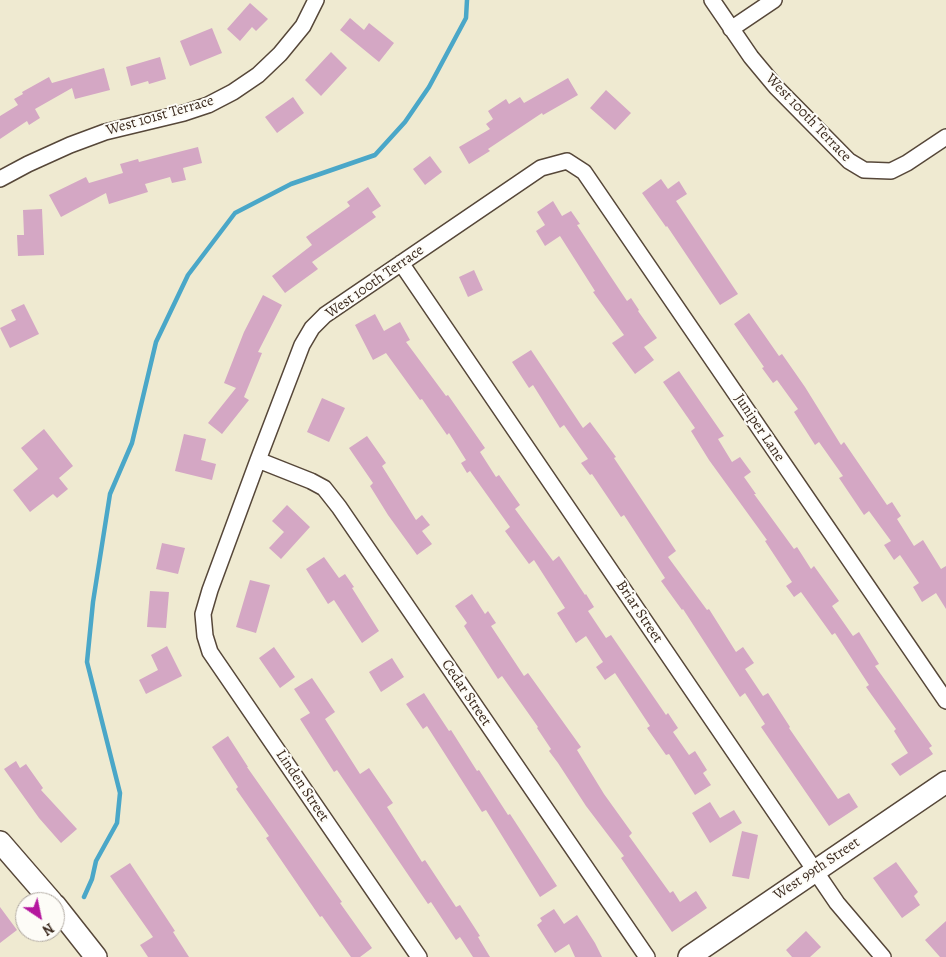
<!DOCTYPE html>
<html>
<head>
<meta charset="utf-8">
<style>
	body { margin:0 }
	#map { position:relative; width:946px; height:957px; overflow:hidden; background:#efead1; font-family:Alegreya,serif }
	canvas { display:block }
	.north { position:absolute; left:15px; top:892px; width:50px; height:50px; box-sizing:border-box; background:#fdfcf7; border:1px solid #afa8a0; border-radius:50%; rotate:146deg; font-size:14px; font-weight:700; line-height:20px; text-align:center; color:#3b2a1e }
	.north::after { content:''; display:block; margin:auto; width:18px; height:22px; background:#b5179e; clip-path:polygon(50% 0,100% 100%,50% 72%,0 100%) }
</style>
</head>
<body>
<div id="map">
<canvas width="946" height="957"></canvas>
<div class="north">N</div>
</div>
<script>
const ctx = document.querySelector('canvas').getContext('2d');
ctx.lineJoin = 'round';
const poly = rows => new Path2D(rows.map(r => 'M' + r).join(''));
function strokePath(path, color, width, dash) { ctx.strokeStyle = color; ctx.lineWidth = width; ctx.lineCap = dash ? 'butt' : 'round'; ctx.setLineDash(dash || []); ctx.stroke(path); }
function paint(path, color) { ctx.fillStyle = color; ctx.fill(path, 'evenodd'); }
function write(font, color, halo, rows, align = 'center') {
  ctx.font = font + ' Alegreya,serif'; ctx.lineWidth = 4; ctx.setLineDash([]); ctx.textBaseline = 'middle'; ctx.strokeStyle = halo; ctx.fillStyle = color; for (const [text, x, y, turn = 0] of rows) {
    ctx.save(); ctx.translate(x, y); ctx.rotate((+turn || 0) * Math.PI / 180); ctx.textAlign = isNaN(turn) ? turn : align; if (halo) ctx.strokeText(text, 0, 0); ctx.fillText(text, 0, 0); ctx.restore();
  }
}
const stream = poly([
	[84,897,92,879,96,861,117,823,120,793,87,662,93,602,110,494,132,443,156,342,188,275,235,213,291,184,375,155,405,122,429,87,466,18,467,0]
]);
const building = poly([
	[250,3,268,19,256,31,252,27,240,41,227,29],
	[350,18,364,30,369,23,394,43,379,62,340,30],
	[212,28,222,53,190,66,180,41],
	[331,52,347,68,321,96,305,80],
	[160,57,166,79,149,84,148,81,131,86,126,67],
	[104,68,110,90,75,99,72,88,35,109,40,118,29,125,27,121,0,139,0,116,18,105,14,99,23,94,22,92,49,77,52,83],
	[568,78,578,95,543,115,542,113,488,149,490,151,469,164,459,147,490,129,486,124,493,119,488,111,506,99,509,104,520,97,524,103],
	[606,90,631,113,615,130,590,108],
	[293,97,304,113,277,133,265,117],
	[198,147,202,163,183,168,186,180,172,183,170,177,145,184,148,192,109,204,106,193,61,217,49,195,86,177,89,183,123,173,120,164,138,159,139,162],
	[430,156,442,172,425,185,413,169],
	[661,179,668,189,679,181,687,194,676,201,738,294,720,305,667,226,666,227,642,193],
	[368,187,381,206,372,212,376,217,312,262,318,269,285,293,272,276,312,245,306,237,350,206,347,202],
	[553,201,562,216,571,211,580,224,577,225,609,274,627,301,631,298,639,310,638,311,657,338,644,347,654,360,635,374,612,343,624,335,593,292,595,291,560,236,545,246,536,231,545,225,537,212],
	[42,209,44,255,18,256,17,235,24,235,23,210],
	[474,270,483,290,468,297,459,277],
	[263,295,282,305,258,352,262,353,244,397,249,400,222,434,208,423,236,388,224,383,244,332],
	[24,304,39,334,10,348,0,328,16,320,11,310],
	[749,313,779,356,782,354,805,387,841,445,844,442,887,505,892,502,901,516,897,519,914,546,923,540,941,569,946,566,946,609,936,593,922,602,913,587,919,583,900,555,894,560,884,545,891,541,869,511,864,515,839,478,843,476,819,442,815,445,794,412,798,409,777,380,773,383,762,368,764,367,734,324],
	[375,314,384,331,400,322,410,340,406,342,446,396,448,395,485,448,480,452,496,477,499,475,520,505,515,509,553,561,559,556,585,595,586,594,594,607,588,611,606,638,611,635,666,715,668,713,678,728,673,732,689,755,695,751,707,770,703,773,711,785,695,795,669,754,666,755,647,728,650,726,615,673,605,680,596,667,603,662,586,636,576,643,557,613,565,608,534,560,529,564,505,531,510,527,470,471,467,473,461,463,466,460,449,433,447,435,422,399,420,400,386,353,373,360,355,325],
	[531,350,583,428,590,422,616,457,614,458,676,551,668,557,707,610,709,609,736,652,743,647,754,663,745,669,763,696,768,693,790,727,789,728,838,799,849,793,858,807,829,826,761,727,765,724,745,693,740,697,683,609,682,610,661,581,665,578,624,515,621,517,592,474,590,475,581,463,588,459,564,425,560,428,533,385,529,388,512,362],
	[679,371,724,436,718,439,732,462,740,457,751,472,744,477,756,494,754,494,794,549,797,547,811,569,814,566,839,601,832,606,853,636,859,632,879,664,875,666,932,746,929,748,933,754,900,776,891,764,908,753,894,731,896,729,866,687,869,685,835,633,832,635,801,592,794,597,786,586,792,582,765,541,767,540,709,460,691,431,695,428,663,382],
	[322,398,345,408,329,442,307,432],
	[44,429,73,466,59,478,68,489,57,498,53,494,30,512,13,490,38,469,21,448],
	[184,434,206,439,201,460,216,464,212,480,175,471],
	[367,436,386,463,382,466,416,520,422,515,430,525,422,531,432,544,417,555,388,515,370,486,373,483,349,448],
	[287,505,310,527,281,559,269,548,284,532,272,521],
	[162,543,185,548,178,574,156,569],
	[324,557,339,578,345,574,354,587,352,588,379,631,362,643,334,600,328,604,306,569],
	[250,580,270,585,256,633,236,627],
	[150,591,169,592,166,628,147,627],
	[472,594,485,614,488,611,496,623,491,626,524,676,528,673,581,747,577,750,604,794,632,833,629,836,670,893,673,891,680,902,696,891,707,908,672,932,621,858,624,856,586,806,558,763,549,751,551,749,537,728,538,727,502,676,498,679,464,626,467,623,455,606],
	[167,646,182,676,146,694,139,680,158,670,151,655],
	[274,647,295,677,280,688,259,658],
	[392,658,404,677,381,692,369,672],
	[312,678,335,712,325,719,360,774,369,768,393,803,387,807,422,862,425,860,456,907,460,905,480,936,478,937,490,957,473,957,460,937,456,940,431,902,428,904,337,770,334,772,300,719,310,713,294,689],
	[424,693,449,731,451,730,477,771,479,770,508,815,510,814,557,886,540,897,486,810,482,812,427,726,423,729,406,704],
	[228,736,248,767,247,767,342,902,340,903,372,948,360,957,351,957,322,916,320,917,266,838,269,836,236,789,238,787,212,747],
	[16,761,20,768,26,764,43,788,41,790,77,829,61,843,39,818,4,769],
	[710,802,720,818,734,810,742,823,710,843,692,813],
	[742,831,758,835,749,879,732,876],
	[896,862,918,892,914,896,920,905,902,918,873,878],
	[130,863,175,931,173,932,189,957,148,957,140,945,153,937,110,876],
	[0,907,17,930,0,943],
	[554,909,564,924,577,915,595,943,602,957,575,957,569,944,555,953,537,925,542,921,540,918],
	[946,921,946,957,940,957,925,940],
	[806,931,821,947,810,957,792,957,786,950]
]);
const street = poly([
	[712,0,751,57,776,87,849,161,864,170,891,171,907,163,946,137],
	[731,29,774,0],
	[0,179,28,164,70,145,105,132,184,113,208,105,233,92,258,75,280,54,303,26,316,0],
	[401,263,837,903,883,957],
	[258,460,311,481,324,488,339,507,647,957],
	[419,957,210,652,205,636,203,614,210,590,258,460,302,345,312,328,325,315,541,168,567,161,584,172,946,701]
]);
const secondary = poly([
	[0,842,52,902],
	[55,905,96,957],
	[689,957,946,782]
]);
const streetNames = [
	["West 101st Terrace",160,116,-16],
	["West 100th Terrace",808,118,46],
	["West 100th Terrace",375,282,-35],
	["Juniper Lane",759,428,56],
	["Briar Street",639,612,56],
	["Cedar Street",466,693,56],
	["Linden Street",302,786,56],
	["West 99th Street",817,869,-34]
];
strokePath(stream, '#4aa7c8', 4.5);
paint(building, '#d4a7c4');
strokePath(street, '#564739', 18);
strokePath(secondary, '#564739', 24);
strokePath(street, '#fff', 15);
strokePath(secondary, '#fff', 21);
write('15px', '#3b2a1e', '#fdfcf7', streetNames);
</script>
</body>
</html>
